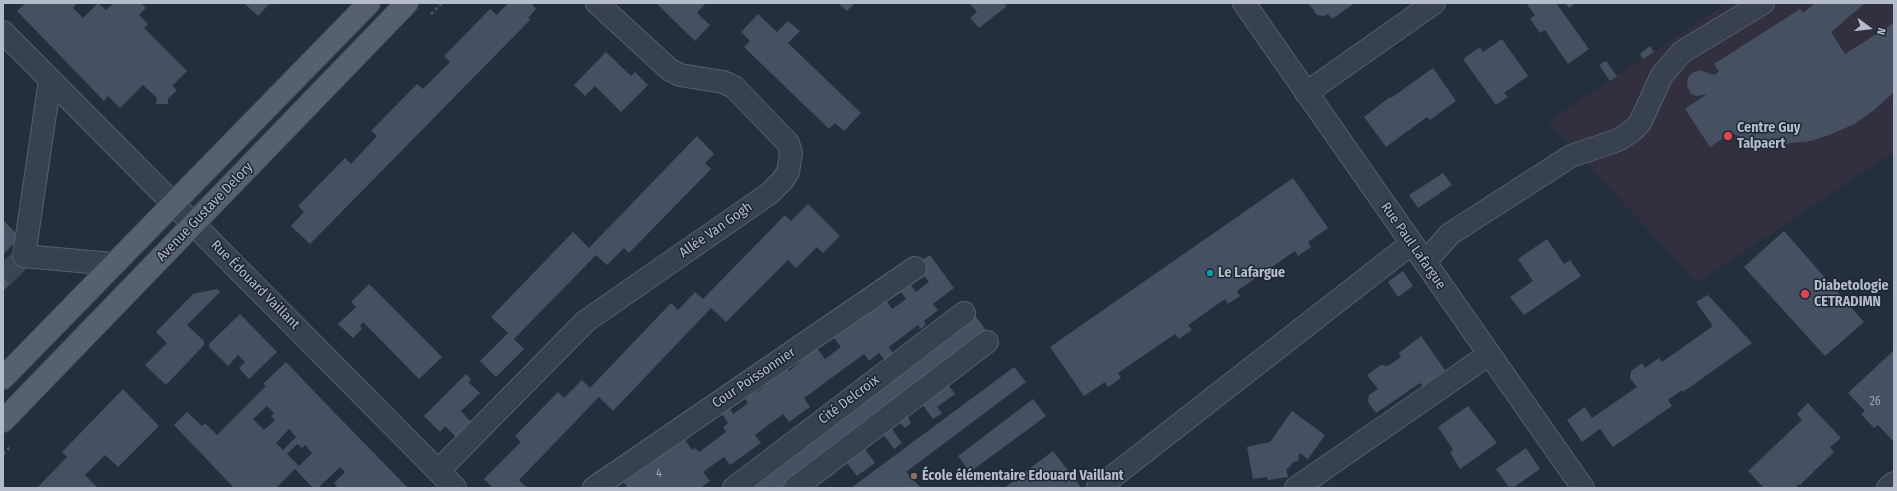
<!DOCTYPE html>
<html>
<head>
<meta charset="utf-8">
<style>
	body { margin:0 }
	#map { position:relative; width:1897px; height:491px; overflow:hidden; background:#242f3e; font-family:"Fira Sans Condensed",sans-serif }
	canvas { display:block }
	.frame { position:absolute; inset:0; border:4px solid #b4bcc9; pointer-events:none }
	.north { position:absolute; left:1849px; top:8px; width:40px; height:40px; -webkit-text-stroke:3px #1d2633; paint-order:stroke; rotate:105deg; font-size:11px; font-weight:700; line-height:16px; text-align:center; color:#b4bcc9 }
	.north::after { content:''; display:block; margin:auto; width:14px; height:18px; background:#b4bcc9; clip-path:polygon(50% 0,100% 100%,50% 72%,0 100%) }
</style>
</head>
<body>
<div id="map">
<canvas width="1897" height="491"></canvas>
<div class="frame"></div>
<div class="north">N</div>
</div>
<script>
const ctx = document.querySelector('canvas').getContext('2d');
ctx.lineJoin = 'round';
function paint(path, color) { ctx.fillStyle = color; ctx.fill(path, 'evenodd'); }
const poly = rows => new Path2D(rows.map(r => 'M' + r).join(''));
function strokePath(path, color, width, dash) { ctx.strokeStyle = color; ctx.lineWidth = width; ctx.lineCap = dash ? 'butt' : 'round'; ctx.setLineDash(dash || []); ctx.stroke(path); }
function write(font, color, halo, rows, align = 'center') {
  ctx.font = font + ' "Fira Sans Condensed",sans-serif'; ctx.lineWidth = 3; ctx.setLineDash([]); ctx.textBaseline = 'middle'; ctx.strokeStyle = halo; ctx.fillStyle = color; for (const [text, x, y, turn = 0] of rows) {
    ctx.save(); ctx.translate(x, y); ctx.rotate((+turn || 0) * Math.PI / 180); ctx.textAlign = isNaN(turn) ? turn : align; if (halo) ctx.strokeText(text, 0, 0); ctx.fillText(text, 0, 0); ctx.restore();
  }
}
const medical = poly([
	[1727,3,1894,3,1894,152,1697,283,1548,121]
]);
const building = poly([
	[26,3,77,3,73,8,83,18,98,3,106,10,114,3,141,3,146,8,139,15,148,24,144,28,187,71,172,86,177,90,168,99,168,104,156,104,157,98,143,85,120,108,108,96,104,101,17,11],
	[244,3,274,3,272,5,270,3,258,16],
	[508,3,531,3,536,9,528,18,530,20,310,244,291,226,304,212,298,206,345,158,351,164,377,136,371,131,417,84,423,89,450,62,444,56,490,9,497,15],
	[656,3,706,3,697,13,710,25,695,41],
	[838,3,855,3,847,11],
	[969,3,1004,3,1007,6,979,28,970,18,977,12],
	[1305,3,1355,3,1332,19,1328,14,1324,16,1317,15,1310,5],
	[1526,3,1556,3,1589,49,1568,64,1545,30,1540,33,1530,19,1535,15],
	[1565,3,1576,3,1569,8],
	[1815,3,1865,3,1831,32,1845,54,1894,23,1894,92,1873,111,1854,124,1832,134,1811,141,1772,145,1756,143,1731,133,1710,147,1685,109,1707,94,1697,96,1691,94,1687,86,1688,78,1691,74,1699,70,1714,75,1719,72,1714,64,1800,9,1803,13],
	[758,14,777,32,788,21,800,31,788,43,861,113,844,131,835,123,829,129,744,47,750,41,741,32],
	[1502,39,1528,76,1504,93,1508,97,1496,105,1463,59,1480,47,1483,52],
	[1650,46,1654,52,1643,59,1640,54],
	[606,52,631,76,635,72,648,85,621,112,595,86,585,96,574,85],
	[1606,61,1617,76,1610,81,1599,65],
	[1433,68,1456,101,1430,120,1427,117,1386,147,1364,117,1390,97,1391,98],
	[697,136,714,154,705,163,711,169,629,253,624,248,607,265,596,255,514,339,524,349,496,377,480,361,508,333,491,317,573,232,589,248],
	[1443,173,1452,185,1418,208,1409,195],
	[1293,178,1328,228,1308,242,1311,247,1298,256,1295,251,1237,291,1240,296,1228,304,1225,299,1188,325,1192,330,1179,339,1175,334,1118,373,1121,378,1108,387,1105,382,1084,396,1050,347],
	[808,204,840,236,823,253,817,247,796,268,788,260,726,322,711,308,613,411,599,397,519,480,527,488,493,488,484,479,521,442,515,436,558,392,564,398,582,380,590,388,671,303,678,310,695,292,703,299,785,215,791,221],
	[3,220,20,237,3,255],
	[1784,231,1864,322,1825,356,1744,267],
	[1547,239,1564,264,1570,260,1581,276,1524,315,1510,297,1533,281,1518,259],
	[930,255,954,288,933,304,938,310,924,321,926,324,921,329,918,325,889,347,893,353,895,351,901,358,896,361,891,355,884,359,879,353,869,361,864,354,804,398,810,407,789,422,783,414,755,435,761,443,740,458,730,465,724,457,707,469,703,472,710,481,700,488,628,488,620,478,683,437,692,450,695,448,699,452,726,432,723,427,728,423,720,411,728,405,733,414,748,403,743,395,754,388,757,392,765,386,761,380,785,366,789,371,800,362,796,357,814,344,825,359,841,347,830,333,882,295,892,309,906,299,896,285,905,278,916,292,929,282,916,264],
	[3,262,18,276,3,291],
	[1403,271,1413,286,1398,297,1388,282],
	[369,284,442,357,419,379,363,322,360,326,362,329,353,338,338,324,356,307,351,302],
	[217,289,220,292,187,325,204,341,204,345,166,385,145,365,167,343,156,332,193,294],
	[1708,295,1752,343,1683,392,1682,390,1668,400,1672,406,1613,447,1600,429,1582,442,1567,420,1585,407,1592,418,1637,387,1630,378,1631,371,1642,363,1645,368,1659,358,1662,362,1713,326,1696,302],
	[240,314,277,352,249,379,239,368,245,362,238,355,228,366,209,347,209,344],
	[974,314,990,336,787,488,741,488],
	[1421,336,1445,370,1423,386,1420,383,1376,413,1368,402,1369,395,1378,389,1367,375,1381,365,1388,366,1401,357,1399,353],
	[1894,350,1894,438,1892,440,1878,425,1874,428,1861,414,1865,411,1848,393],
	[286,362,332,410,408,488,338,488,334,483,345,472,340,467,318,488,313,488,295,469,276,488,234,488,174,425,187,412,202,426,205,423,217,435,266,386,263,384],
	[267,406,274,413,271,416,275,420,264,430,253,419],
	[289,429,296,437,283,450,276,443],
	[297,444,302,448,305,445,312,453,299,466,287,454],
	[1014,367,1026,382,906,472,921,488,851,488],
	[466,374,471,380,468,382,480,393,461,411,471,422,456,437,445,426,440,432,424,416],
	[946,382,955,394,937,407,942,413,933,419,920,401],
	[123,389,159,426,118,467,105,455,85,475,98,488,37,488,67,457,62,452],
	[1033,399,1046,416,970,472,958,456],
	[1808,403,1841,438,1830,447,1834,452,1800,485,1799,484,1795,488,1764,488,1748,471,1802,420,1797,414],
	[1468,406,1497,443,1460,469,1450,452,1453,450,1438,427],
	[905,411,911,423,905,428,895,419],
	[1292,411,1325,435,1308,459,1300,453,1299,454,1298,461,1293,462,1289,468,1286,469,1288,477,1268,480,1267,477,1253,479,1247,447,1270,442],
	[889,425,902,443,894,449,881,431],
	[859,441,875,463,857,476,847,463,856,456,849,448],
	[1526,448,1540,469,1514,487,1508,486,1496,469],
	[1053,451,1080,486,1077,488,1004,488]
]);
const minorTunnel = poly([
	[3,277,24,256]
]);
const path = poly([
	[431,14,442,3],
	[3,454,11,446]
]);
const minor = poly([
	[1244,3,1583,488],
	[3,32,455,488],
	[50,80,24,256,112,264],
	[1306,93,1434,3],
	[1425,262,1450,234,1571,156,1618,140,1632,131,1640,123,1662,75,1682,52,1763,3],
	[439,470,586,321,770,193,782,181,788,172,791,153,788,143,734,87,723,82,680,75,670,70,597,3],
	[594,488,915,268],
	[734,488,964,313],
	[795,488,987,342],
	[1098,488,1412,243],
	[1296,488,1488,355],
	[1888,488,1894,483]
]);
const major = poly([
	[3,378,369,3],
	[3,421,407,3]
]);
const markers = [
	[1728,136,5,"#e0444e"],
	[1210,273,4,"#0f9aa8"],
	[1805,294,5,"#e0444e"],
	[914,476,4,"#8d6e63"]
];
const numberNames = [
	["26",1875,402],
	["4",659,474]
];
const poiNames = [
	["Centre Guy",1737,128],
	["Talpaert",1737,144],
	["Le Lafargue",1218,273],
	["Diabetologie",1814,286],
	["CETRADIMN",1814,302],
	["École élémentaire Edouard Vaillant",922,476]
];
const streetNames = [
	["Avenue Gustave Delory",205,212,-46],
	["Allée Van Gogh",716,230,-35],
	["Rue Paul Lafargue",1413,246,55],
	["Rue Édouard Vaillant",255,285,45],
	["Cour Poissonnier",754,378,-34],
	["Cité Delcroix",849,400,-37]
];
paint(medical, '#32303f');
paint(building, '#455162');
strokePath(minorTunnel, '#3a4453', 22, [22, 11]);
strokePath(minor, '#565f6c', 24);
strokePath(major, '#414a57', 24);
strokePath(path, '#44595c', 2.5, [3, 3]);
strokePath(minor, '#38414e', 22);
strokePath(major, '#56606e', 22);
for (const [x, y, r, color] of markers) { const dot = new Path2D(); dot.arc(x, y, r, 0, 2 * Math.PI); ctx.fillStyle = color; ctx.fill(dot); strokePath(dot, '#1d2633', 1.5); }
write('12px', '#98a1af', null, numberNames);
write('bold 14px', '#b4bcc9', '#1d2633', poiNames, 'left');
write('14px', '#b4bcc9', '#1d2633', streetNames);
</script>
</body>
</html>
